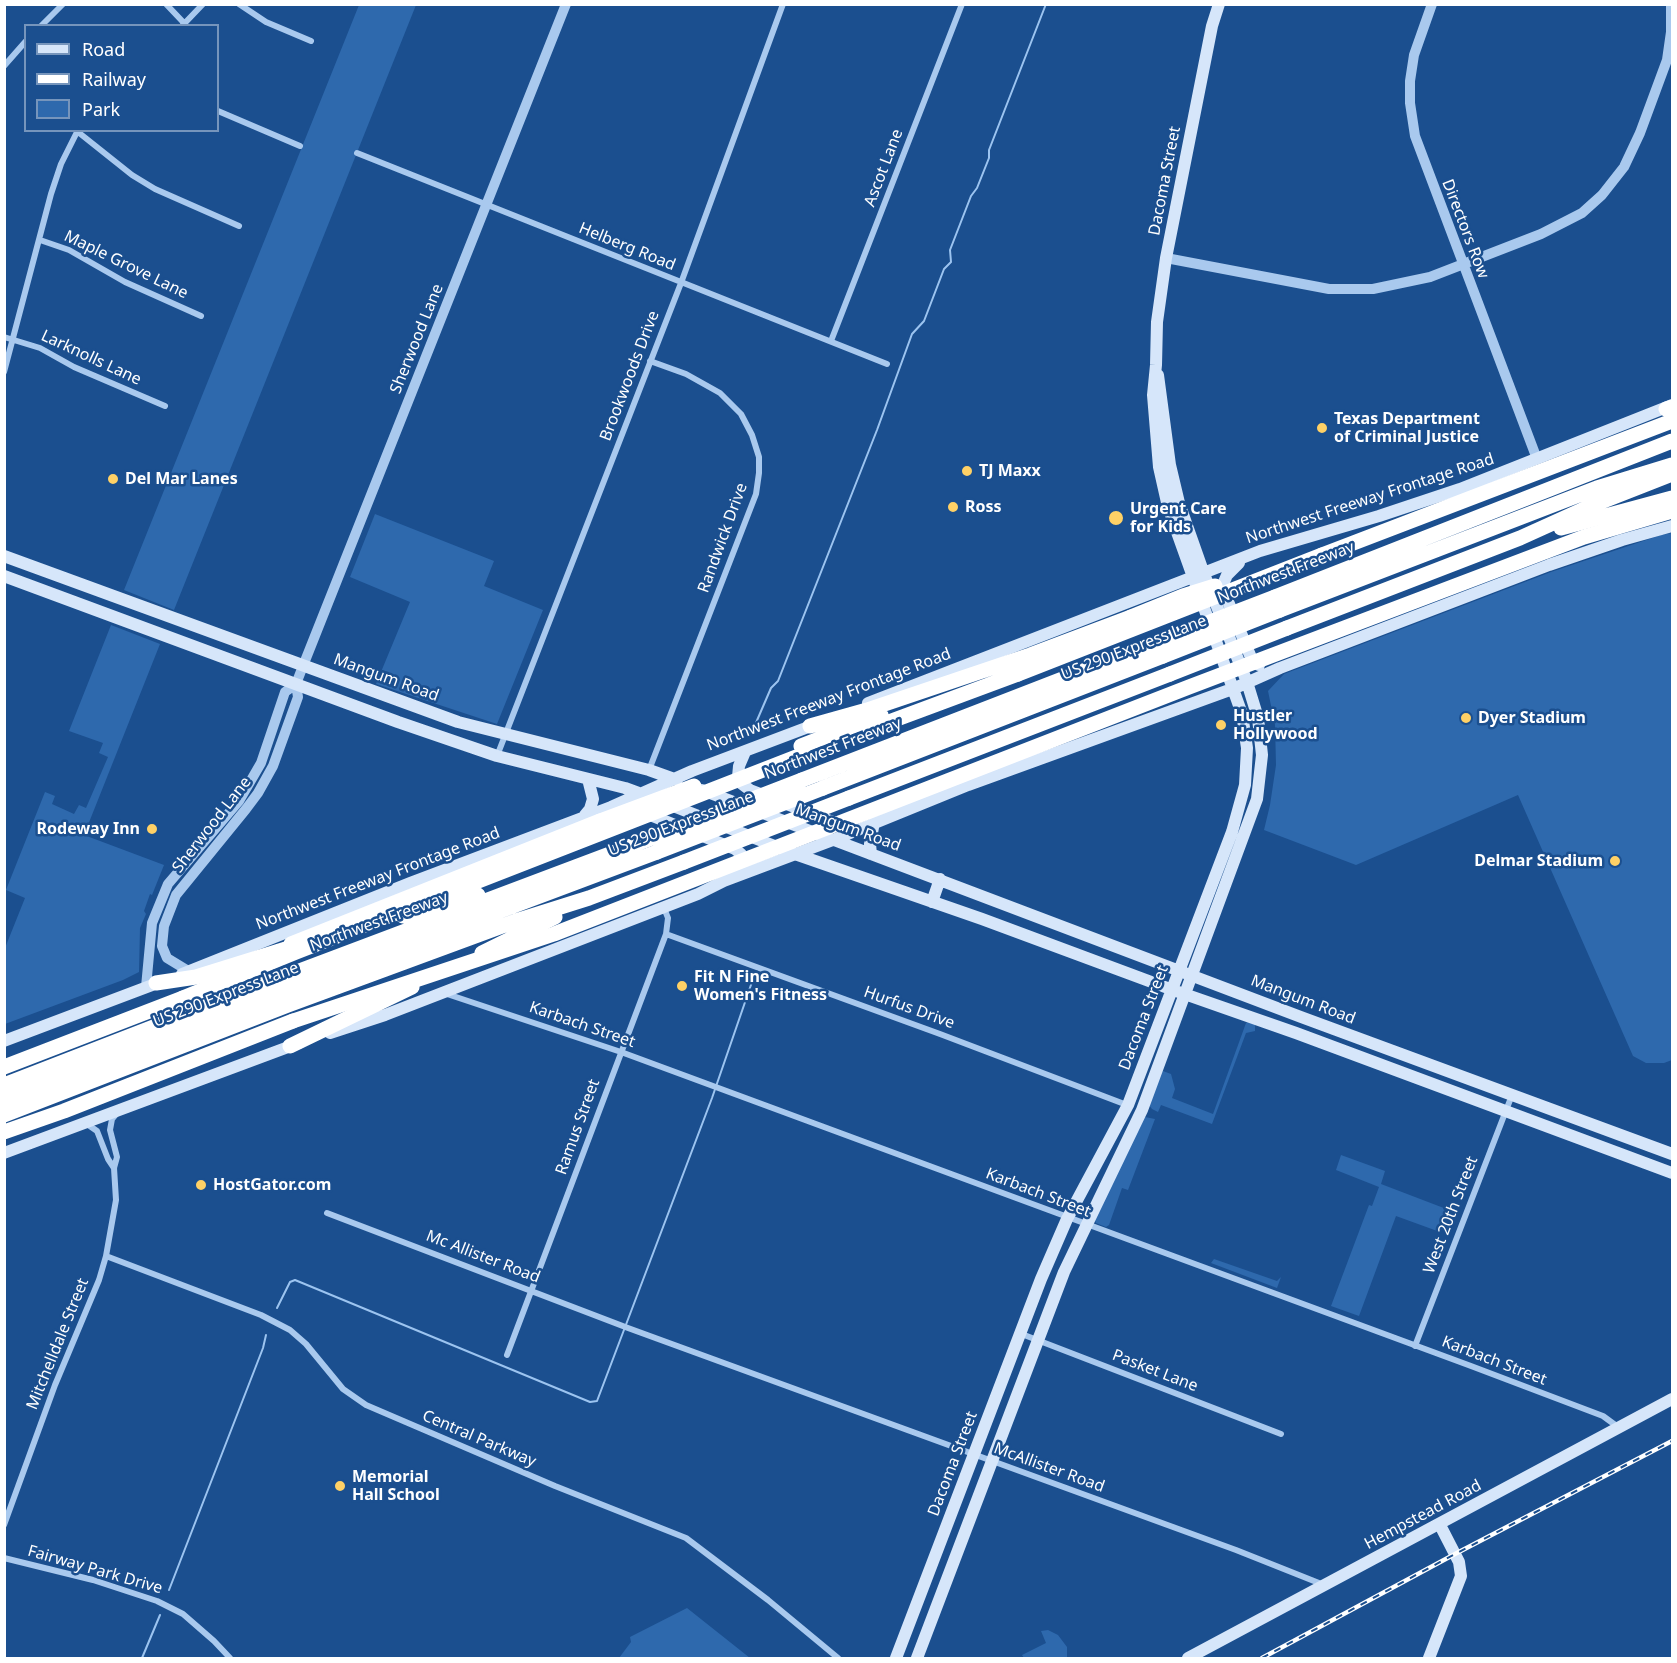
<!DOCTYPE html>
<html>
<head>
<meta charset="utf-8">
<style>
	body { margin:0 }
	#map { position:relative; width:1677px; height:1663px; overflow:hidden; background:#1b4f8f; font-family:"Noto Sans",sans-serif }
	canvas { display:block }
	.frame { position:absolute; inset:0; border:6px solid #fff; pointer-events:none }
	.legend { position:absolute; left:24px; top:24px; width:195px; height:108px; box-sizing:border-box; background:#1b4f8f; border:2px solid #7695bc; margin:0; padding:8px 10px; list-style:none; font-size:18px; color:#fff }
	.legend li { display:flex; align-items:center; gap:12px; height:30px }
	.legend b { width:30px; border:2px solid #7695bc }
</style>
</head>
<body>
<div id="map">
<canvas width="1677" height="1663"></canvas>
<div class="frame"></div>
<ul class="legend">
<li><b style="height:8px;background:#d6e6fa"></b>Road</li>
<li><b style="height:8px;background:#fff"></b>Railway</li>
<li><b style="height:16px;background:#2e69ad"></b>Park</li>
</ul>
</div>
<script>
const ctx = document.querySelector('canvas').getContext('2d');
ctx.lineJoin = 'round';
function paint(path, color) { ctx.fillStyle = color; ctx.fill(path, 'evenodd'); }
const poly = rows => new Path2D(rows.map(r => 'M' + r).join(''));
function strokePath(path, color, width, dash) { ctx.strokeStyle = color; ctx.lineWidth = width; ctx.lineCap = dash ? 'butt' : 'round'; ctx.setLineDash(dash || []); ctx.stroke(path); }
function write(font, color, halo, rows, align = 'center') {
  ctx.font = font + ' "Noto Sans",sans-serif'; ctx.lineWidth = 5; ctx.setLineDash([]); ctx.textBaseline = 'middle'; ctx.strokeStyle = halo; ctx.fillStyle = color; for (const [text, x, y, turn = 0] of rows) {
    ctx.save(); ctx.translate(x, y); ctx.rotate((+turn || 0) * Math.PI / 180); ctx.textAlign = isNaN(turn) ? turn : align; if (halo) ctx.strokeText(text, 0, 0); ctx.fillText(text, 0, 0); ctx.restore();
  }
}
const green = poly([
	[359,5,416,5,174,610,124,590],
	[375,514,494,561,484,586,543,610,497,724,376,684,410,602,350,577],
	[1672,533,1672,1060,1664,1063,1646,1063,1633,1056,1518,795,1356,865,1264,830,1270,805,1276,765,1275,725,1268,691,1284,674,1551,572,1661,535],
	[111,625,160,644,84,835,164,865,152,895,150,894,144,911,146,914,140,928,139,972,123,980,5,1024,5,948,25,898,6,890,45,792,55,796,52,804,74,814,79,805,86,808,108,757,99,753,103,743,69,731],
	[1248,1022,1255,1024,1255,1031,1246,1033,1212,1124,1161,1105,1158,1112,1152,1109,1149,1105,1161,1072,1163,1071,1171,1074,1175,1089,1172,1098,1213,1114,1246,1023],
	[1145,1117,1155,1119,1128,1190,1122,1188,1109,1225,1106,1227,1096,1223,1093,1217,1142,1119],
	[1341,1155,1385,1171,1381,1184,1449,1210,1440,1232,1396,1216,1359,1316,1331,1306,1369,1205,1372,1206,1379,1187,1336,1170],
	[1214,1259,1277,1281,1281,1277,1277,1288,1211,1263],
	[687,1608,750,1658,619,1658,631,1642,630,1637],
	[1048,1630,1058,1635,1067,1647,1067,1658,1024,1658,1022,1655,1046,1643,1041,1631]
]);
const stream = poly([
	[755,725,771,688,778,681,877,430,912,334,924,321,944,269,951,262,950,250,971,196,977,188,989,158,989,150,1046,4],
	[277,1308,290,1282,295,1280,590,1402,597,1401,712,1098,753,979],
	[169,1590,263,1348,266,1335],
	[142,1658,160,1615]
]);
const minor = poly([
	[166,4,184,23],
	[239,4,266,22,311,41],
	[41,26,63,4],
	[182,26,203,4],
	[4,66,26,41],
	[218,111,300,146],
	[78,132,132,175,155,189,239,226],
	[357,153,887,364],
	[40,240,69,250,125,282,201,316],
	[4,337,40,348,74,367,165,406],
	[831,341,962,4],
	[4,372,51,194,61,164,78,130],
	[497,756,681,283,783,4],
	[649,770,756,494,759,473,759,457,752,435,741,414,720,393,686,374,650,361],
	[666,934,940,1034,1127,1105],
	[447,994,621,1052,1471,1366,1603,1416,1618,1427],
	[84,1122,97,1131,108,1159,114,1168],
	[327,1213,628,1328,1236,1550,1324,1585],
	[106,1256,261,1315,290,1330,306,1344,343,1389,366,1405,555,1486,686,1538,768,1600,838,1658],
	[1019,1333,1281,1434],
	[1415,1346,1512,1095],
	[507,1355,666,934,668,918,664,908],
	[4,1525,55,1385,99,1280,106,1256,116,1200,114,1168,117,1157,110,1130,112,1119,117,1113],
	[4,1558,93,1580,157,1601,183,1614,214,1641,230,1658]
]);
const tertiary = poly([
	[1432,4,1414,55,1410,81,1410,103,1415,136,1537,459],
	[1166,258,1329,289,1373,289,1430,277,1541,234,1582,213,1602,195,1624,167,1640,133,1667,60,1671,32,1671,4],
	[190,972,167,958,162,946,164,926,176,895,246,809,258,793,273,766,298,697,296,684,303,666,566,4],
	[146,987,152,923,168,884,239,801,261,763,285,692,296,684]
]);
const secondary = poly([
	[4,556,458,722,649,770,677,780],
	[1239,563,1227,575,1224,582,1227,599,1252,660,1259,665],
	[4,576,398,722,497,756,625,788,644,795],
	[868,703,1260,551,1379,516,1460,489,1672,405],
	[745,752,739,766,738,777,742,784,750,790,841,825],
	[702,790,1301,1017,1672,1154],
	[668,804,795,854,982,919,1173,990,1296,1033,1672,1173],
	[645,813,735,849,741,854,743,860,738,868],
	[585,815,590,809,593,799,588,779],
	[871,854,870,844,874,822],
	[932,902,940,879],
	[182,974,410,883,611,807,692,771,819,723],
	[330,1033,385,1015,698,894,724,881,833,840,968,785,1235,688,1280,668,1549,565,1622,540,1672,526],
	[4,1041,163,981],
	[4,1153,299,1043],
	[896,1658,1041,1279,1067,1219,1128,1105,1232,832,1245,785,1247,748,1242,714,1168,507,1159,467,1153,395,1156,365,1157,322,1166,258,1212,26,1219,4],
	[917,1658,1064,1272,1142,1110,1257,799,1262,755,1258,718,1247,682,1204,574,1179,503,1170,465,1158,375],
	[1188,1658,1672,1399],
	[1429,1658,1461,1576,1459,1562,1440,1525]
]);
const motorway = poly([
	[1666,409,1672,407],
	[1561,528,1672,498],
	[1322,555,1672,421],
	[1275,597,1672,441],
	[1280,610,1597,488,1672,465],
	[1287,628,1520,538,1593,505,1672,474],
	[810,726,867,710,1030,655,1131,617],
	[870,729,1018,674],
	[801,746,881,715],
	[802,780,1158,642],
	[823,788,1163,656],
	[849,798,1170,674],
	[403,916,478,895],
	[291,944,600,821],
	[482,953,555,917],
	[156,983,196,977,302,944],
	[290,1046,412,987],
	[4,1067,183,998],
	[4,1085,249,990,639,843],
	[4,1101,276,995,657,852],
	[4,1115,288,1005,516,921,589,898,684,862],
	[4,1132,64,1111,293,1021]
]);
const rail = poly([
	[1262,1658,1455,1554,1672,1441]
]);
const motorwayBridge = poly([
	[1131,617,1183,596,1215,586],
	[1158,642,1275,597],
	[1163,656,1280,610],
	[1018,674,1322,555],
	[1170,674,1287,628],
	[600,821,694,786],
	[639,843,802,780],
	[657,852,823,788],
	[684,862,849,798],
	[183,998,296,952,804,754],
	[293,1021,554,934,1189,687,1584,537,1672,511]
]);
const markers = [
	[1322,428,6,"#ffd166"],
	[967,471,6,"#ffd166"],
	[113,479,6,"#ffd166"],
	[953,507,6,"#ffd166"],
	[1116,518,8,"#ffd166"],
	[1466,718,6,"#ffd166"],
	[1221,725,6,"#ffd166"],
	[152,829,6,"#ffd166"],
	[1615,861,6,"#ffd166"],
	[682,986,6,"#ffd166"],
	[201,1185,6,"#ffd166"],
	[340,1486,6,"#ffd166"]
];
const streetNames = [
	["Ascot Lane",884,168,-69],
	["Dacoma Street",1165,181,-79],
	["Directors Row",1465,229,69],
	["Helberg Road",627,247,22],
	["Maple Grove Lane",126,265,26],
	["Sherwood Lane",417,339,-68],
	["Larknolls Lane",91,358,25],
	["Brookwoods Drive",630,376,-69],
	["Northwest Freeway Frontage Road",1370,499,-18],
	["Randwick Drive",723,538,-70],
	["Northwest Freeway",1286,573,-21],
	["US 290 Express Lane",1134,648,-21],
	["Mangum Road",386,678,20],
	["Northwest Freeway Frontage Road",829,700,-21],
	["Northwest Freeway",833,749,-21],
	["US 290 Express Lane",681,824,-21],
	["Sherwood Lane",212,825,-52],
	["Mangum Road",848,828,20],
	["Northwest Freeway Frontage Road",378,879,-21],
	["Northwest Freeway",379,922,-20],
	["US 290 Express Lane",226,995,-21],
	["Mangum Road",1303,1000,21],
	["Hurfus Drive",909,1008,20],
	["Dacoma Street",1144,1018,-69],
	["Karbach Street",582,1025,19],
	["Ramus Street",578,1127,-70],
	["Karbach Street",1038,1193,21],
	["West 20th Street",1451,1215,-69],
	["Mc Allister Road",483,1257,21],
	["Mitchelldale Street",58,1344,-68],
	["Karbach Street",1494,1361,21],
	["Pasket Lane",1155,1371,21],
	["Central Parkway",479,1439,23],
	["Dacoma Street",953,1464,-69],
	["McAllister Road",1049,1468,20],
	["Hempstead Road",1423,1515,-28],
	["Fairway Park Drive",95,1570,16]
];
const poiNames = [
	["Texas Department",1334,419],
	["of Criminal Justice",1334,437],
	["TJ Maxx",979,471],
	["Del Mar Lanes",125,479],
	["Ross",965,507],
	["Urgent Care",1130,509],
	["for Kids",1130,527],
	["Hustler",1233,716],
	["Hollywood",1233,734],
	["Dyer Stadium",1478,718],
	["Rodeway Inn",140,829,"right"],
	["Delmar Stadium",1603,861,"right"],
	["Fit N Fine",694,977],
	["Women's Fitness",694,995],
	["HostGator.com",213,1185],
	["Memorial",352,1477],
	["Hall School",352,1495]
];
paint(green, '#2e69ad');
strokePath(stream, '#9cc4f0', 2);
strokePath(minor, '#a9c9ee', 6);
strokePath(tertiary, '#a9c9ee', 10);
strokePath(secondary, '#d6e6fa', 12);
strokePath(motorway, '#fff', 15);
strokePath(rail, '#fff', 4.5);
strokePath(rail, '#1b4f8f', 2, [7]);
strokePath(motorwayBridge, '#fff', 15);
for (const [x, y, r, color] of markers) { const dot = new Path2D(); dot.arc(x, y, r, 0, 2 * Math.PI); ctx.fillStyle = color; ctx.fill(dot); strokePath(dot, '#1b4f8f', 2); }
write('16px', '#fff', '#1b4f8f', streetNames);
write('bold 16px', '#fff', '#1b4f8f', poiNames, 'left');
</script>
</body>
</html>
